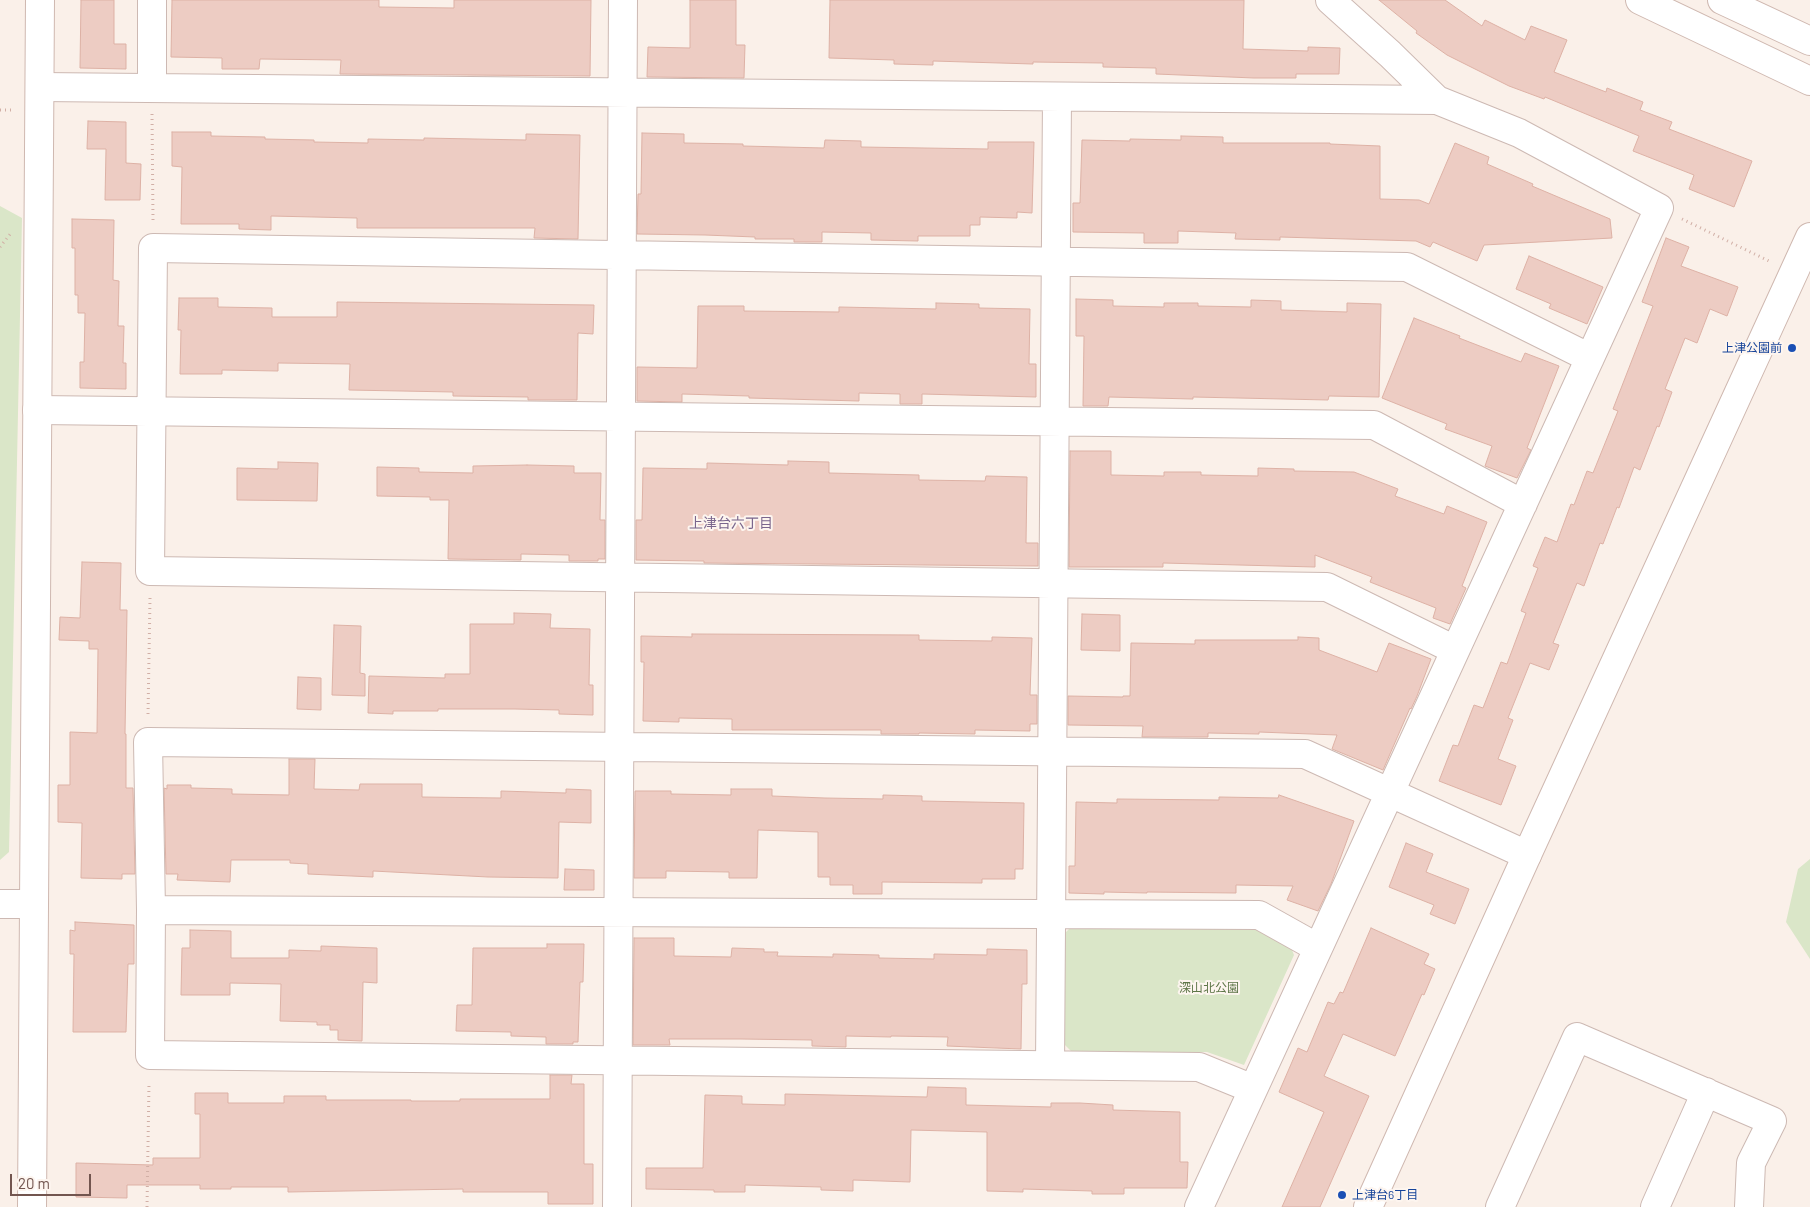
<!DOCTYPE html>
<html>
<head>
<meta charset="utf-8">
<style>
	body { margin:0 }
	#map { position:relative; width:1810px; height:1207px; overflow:hidden; background:#faf0e9; font-family:Barlow,sans-serif }
	canvas { display:block }
	.scale { position:absolute; left:10px; top:1174px; width:81px; height:22px; box-sizing:border-box; border:2px solid #72554f; border-top:0; padding-left:6px; font-size:15px; line-height:18px; white-space:nowrap; color:#72554f; -webkit-text-stroke:4px #fdf5ef; paint-order:stroke }
</style>
</head>
<body>
<div id="map">
<canvas width="1810" height="1207"></canvas>
<div class="scale">20 m</div>
</div>
<script>
const ctx = document.querySelector('canvas').getContext('2d');
ctx.lineJoin = 'round';
function paint(path, color) { ctx.fillStyle = color; ctx.fill(path, 'evenodd'); }
const poly = rows => new Path2D(rows.map(r => 'M' + r).join(''));
function strokePath(path, color, width, dash) { ctx.strokeStyle = color; ctx.lineWidth = width; ctx.lineCap = dash ? 'butt' : 'round'; ctx.setLineDash(dash || []); ctx.stroke(path); }
function write(font, color, halo, rows, align = 'center') {
  ctx.font = font + ' Barlow,"Noto Sans JP",sans-serif'; ctx.lineWidth = 4; ctx.setLineDash([]); ctx.textBaseline = 'middle'; ctx.strokeStyle = halo; ctx.fillStyle = color; for (const [text, x, y, turn = 0] of rows) {
    ctx.save(); ctx.translate(x, y); ctx.rotate((+turn || 0) * Math.PI / 180); ctx.textAlign = isNaN(turn) ? turn : align; if (halo) ctx.strokeText(text, 0, 0); ctx.fillText(text, 0, 0); ctx.restore();
  }
}
const green = poly([
	[0,206,22,218,9,852,0,860],
	[1810,859,1810,959,1786,922,1798,869],
	[1074,924,1253,925,1290,945,1294,955,1244,1065,1207,1052,1072,1052,1061,1041,1065,933]
]);
const building = poly([
	[81,0,114,0,114,44,126,44,126,69,80,68,81,0],
	[172,0,379,0,379,7,454,8,454,0,591,0,590,76,340,74,341,60,260,59,259,69,222,69,222,58,171,57,172,0],
	[690,0,736,0,736,45,745,45,744,78,647,77,648,47,690,48,690,0],
	[830,0,1244,0,1243,49,1308,51,1308,47,1340,48,1339,74,1296,74,1296,78,1254,78,1156,74,1156,68,1103,67,1103,63,1033,62,1033,64,933,61,933,65,894,64,894,60,829,58,830,0],
	[1379,0,1445,0,1482,26,1485,20,1525,40,1531,26,1567,40,1554,72,1606,92,1607,88,1643,102,1640,110,1672,122,1669,129,1752,161,1734,207,1689,189,1694,175,1633,151,1639,136,1545,97,1544,99,1509,86,1447,55,1416,33,1417,31,1379,0],
	[88,121,126,122,126,163,141,164,140,200,105,200,106,149,87,149,88,121],
	[172,132,211,132,211,136,265,137,265,139,314,140,314,142,368,143,368,139,424,140,424,138,526,140,526,134,580,135,578,239,534,238,535,228,357,228,357,218,271,216,271,230,239,229,239,224,181,224,182,167,172,166,172,132],
	[642,133,684,134,684,143,743,144,743,146,824,148,825,140,861,141,861,147,988,149,988,142,1034,142,1032,213,1017,212,1017,218,980,217,980,225,970,225,970,236,918,236,918,241,871,240,871,233,822,232,822,242,794,242,794,239,755,239,755,237,705,235,637,234,638,194,641,194,642,133],
	[1181,136,1223,137,1223,143,1330,143,1330,144,1380,146,1380,199,1419,200,1429,204,1455,143,1489,157,1487,164,1533,184,1532,186,1610,219,1612,238,1484,245,1477,261,1433,242,1430,247,1416,241,1280,237,1280,240,1235,239,1236,233,1178,231,1178,243,1144,243,1144,233,1073,232,1073,203,1080,203,1082,140,1130,141,1130,139,1181,140,1181,136],
	[72,219,114,220,113,280,119,281,118,326,124,326,123,363,126,363,126,389,80,388,80,362,84,362,85,313,78,313,78,295,75,295,75,248,72,248,72,219],
	[1666,238,1689,247,1681,266,1738,287,1727,316,1710,309,1697,343,1685,338,1665,389,1672,392,1659,427,1657,426,1640,470,1634,467,1619,508,1617,507,1603,544,1600,543,1584,586,1577,583,1553,643,1559,645,1549,670,1530,663,1508,718,1513,720,1498,759,1516,766,1501,805,1439,781,1453,745,1458,746,1474,705,1483,708,1501,662,1507,664,1526,613,1521,611,1538,568,1533,566,1545,537,1557,542,1571,504,1574,505,1587,471,1593,473,1618,411,1613,409,1653,306,1642,302,1666,238],
	[1529,256,1603,287,1587,324,1549,308,1551,304,1516,289,1529,256],
	[179,298,218,298,218,307,272,308,272,317,337,317,337,302,594,305,593,334,578,333,577,400,528,400,528,397,453,396,453,392,349,390,350,364,278,363,278,371,222,370,222,374,180,374,181,330,178,330,179,298],
	[1076,299,1113,300,1113,306,1164,307,1164,303,1198,303,1198,306,1251,307,1251,300,1281,301,1281,310,1347,312,1347,303,1381,304,1379,397,1329,396,1328,400,1193,397,1193,399,1109,397,1108,406,1083,406,1084,336,1076,336,1076,299],
	[936,303,979,304,979,308,1030,309,1029,364,1036,364,1036,397,922,394,922,404,900,404,900,394,859,393,859,401,749,398,749,396,682,394,682,402,637,401,637,367,697,368,698,306,744,306,744,311,839,312,839,307,936,309,936,303],
	[1414,318,1460,336,1459,338,1521,362,1525,353,1559,366,1527,448,1531,450,1517,478,1485,466,1492,446,1445,429,1447,424,1382,398,1414,318],
	[1070,451,1111,451,1111,475,1164,476,1164,472,1201,472,1201,475,1258,476,1258,468,1294,469,1294,471,1354,472,1398,489,1395,496,1444,514,1447,506,1487,522,1462,586,1466,588,1450,624,1433,618,1436,608,1370,582,1372,577,1315,555,1315,567,1163,563,1163,567,1069,567,1070,451],
	[788,461,829,462,829,473,919,475,919,480,985,481,986,476,1027,477,1026,543,1038,543,1038,566,704,563,704,561,636,560,636,520,642,520,643,468,707,469,707,463,788,465,788,461],
	[278,462,318,463,317,501,237,500,237,468,278,469,278,462],
	[527,465,574,466,574,473,601,473,600,520,605,520,605,559,598,559,598,561,569,561,569,555,521,554,521,560,448,559,449,500,430,500,430,497,377,496,377,467,419,468,419,472,473,473,473,466,527,465],
	[82,562,121,563,120,610,127,610,125,734,126,734,126,788,133,788,135,874,122,874,122,879,81,878,82,823,58,822,58,785,70,785,70,732,97,733,98,649,89,649,89,641,59,640,60,617,80,618,82,562],
	[514,613,551,614,550,628,590,629,589,685,593,685,593,715,559,714,559,710,515,709,438,709,438,711,393,711,393,714,368,713,369,676,445,678,445,674,470,674,470,624,514,624,514,613],
	[1082,614,1120,615,1120,651,1081,650,1082,614],
	[334,625,361,626,360,673,365,674,365,696,332,695,334,625],
	[692,634,919,635,919,640,992,641,992,637,1032,638,1030,695,1037,695,1037,724,1030,724,1030,731,975,730,975,734,919,733,919,734,881,734,881,730,732,730,732,719,679,718,679,722,643,721,644,662,641,662,641,636,692,637,692,634],
	[1298,637,1319,638,1319,650,1377,672,1389,643,1431,659,1417,696,1411,709,1410,708,1383,770,1332,749,1337,735,1259,732,1259,734,1208,733,1208,737,1142,737,1143,726,1068,725,1068,696,1123,697,1123,696,1130,696,1131,643,1195,644,1195,640,1298,640,1298,637],
	[298,677,321,678,321,710,297,709,298,677],
	[289,759,315,759,314,789,359,790,360,784,422,784,422,797,501,798,501,791,566,793,566,789,591,790,591,823,559,822,558,878,488,877,373,871,373,877,308,874,308,864,290,863,290,860,231,860,230,882,177,880,178,874,166,874,164,788,167,789,167,785,191,785,191,788,232,789,232,794,289,795,289,759],
	[731,789,772,789,772,796,825,798,883,799,883,795,922,796,922,801,1024,803,1023,869,1015,869,1015,879,982,879,982,883,882,882,882,894,853,894,853,885,830,885,830,877,818,877,818,832,758,830,757,878,729,878,729,872,666,871,666,878,634,878,635,791,671,791,671,794,731,795,731,789],
	[1279,795,1354,821,1331,884,1318,911,1287,900,1293,886,1236,885,1236,893,1147,892,1147,893,1104,892,1104,894,1069,893,1069,866,1075,866,1076,802,1117,803,1117,799,1219,800,1219,797,1278,798,1279,795],
	[1406,843,1433,854,1426,872,1469,889,1455,924,1430,914,1434,905,1389,887,1406,843],
	[565,869,594,870,594,890,564,890,565,869],
	[75,922,134,925,134,964,128,964,126,1032,73,1032,74,954,70,954,70,930,75,931,75,922],
	[1371,928,1429,954,1424,964,1435,969,1424,995,1422,994,1395,1056,1343,1034,1324,1076,1369,1096,1320,1207,1282,1207,1324,1112,1279,1092,1298,1048,1307,1052,1328,1002,1334,1004,1340,992,1343,993,1371,928],
	[190,930,231,931,231,958,289,958,289,950,321,951,321,946,377,948,377,983,363,982,362,1041,338,1040,338,1030,330,1030,330,1025,317,1025,317,1022,280,1021,281,984,230,983,230,995,181,995,182,948,190,948,190,930],
	[634,938,674,938,674,956,731,957,732,948,764,949,764,952,778,952,777,956,833,957,833,954,879,955,879,958,934,959,934,954,987,955,987,949,1027,950,1027,984,1022,984,1021,1049,947,1046,948,1037,891,1036,891,1037,846,1036,846,1047,812,1046,812,1040,741,1039,669,1039,670,1045,633,1045,634,938],
	[547,944,584,944,583,982,580,982,578,1042,573,1042,573,1044,546,1044,546,1037,511,1036,511,1032,456,1031,457,1005,472,1005,473,948,547,948,547,944],
	[550,1075,572,1075,571,1084,584,1084,584,1164,593,1164,593,1204,548,1204,548,1192,463,1192,463,1189,288,1192,288,1187,231,1187,231,1189,200,1189,200,1185,127,1185,127,1198,76,1197,76,1163,153,1165,153,1158,200,1158,200,1114,195,1114,195,1093,228,1093,228,1103,284,1103,284,1096,326,1096,326,1100,411,1100,411,1101,460,1101,460,1099,550,1099,550,1075],
	[928,1087,966,1088,966,1105,1051,1107,1051,1103,1080,1103,1113,1105,1113,1110,1180,1112,1180,1162,1188,1162,1187,1188,1124,1188,1124,1194,1092,1194,1092,1191,1023,1189,1023,1192,987,1191,987,1132,911,1130,910,1182,853,1180,853,1191,821,1190,821,1187,745,1185,745,1192,714,1192,714,1190,646,1189,646,1168,703,1168,705,1095,742,1096,742,1104,785,1105,785,1094,927,1097,928,1087]
]);
const path = poly([
	[0,110,11,110],
	[152,114,153,220],
	[1682,219,1769,261],
	[0,247,11,233],
	[148,714,150,598],
	[147,1207,149,1083]
]);
const street = poly([
	[1330,0,1390,54,1437,100],
	[40,87,1437,100,1519,133,1659,208,1199,1207],
	[152,88,152,0],
	[37,410,1374,425,1523,504],
	[1455,650,1327,587,150,571,153,248,1407,267,1590,358],
	[0,904,33,904],
	[151,910,1259,915,1318,948],
	[1050,1065,1057,97],
	[1253,1089,1199,1067,150,1055,151,910,148,742,1305,754,1527,855],
	[617,1207,623,0],
	[1500,1207,1577,1037,1772,1121,1751,1163,1749,1207],
	[1655,1207,1706,1092]
]);
const secondary = poly([
	[1640,0,1810,81],
	[1722,0,1810,41],
	[32,1207,40,0],
	[1368,1207,1527,855,1810,237]
]);
const markers = [
	[1792,348,5,"#1a4fb4"],
	[1342,1195,5,"#1a4fb4"]
];
const transitNames = [
	["上津公園前",1782,348],
	["上津台6丁目",1352,1195,"left"]
];
const parkNames = [
	["深山北公園",1209,988]
];
const neighbourhoodNames = [
	["上津台六丁目",731,523]
];
paint(green, '#dae6c8');
paint(building, '#edccc3');
strokePath(building, '#ddb1a5', 1);
strokePath(street, '#cdb9b3', 30);
strokePath(secondary, '#cfb8b0', 30);
strokePath(path, '#d1afa6', 3, [1, 4]);
strokePath(street, '#fff', 28);
strokePath(secondary, '#fff', 28);
for (const [x, y, r, color] of markers) { const dot = new Path2D(); dot.arc(x, y, r, 0, 2 * Math.PI); ctx.fillStyle = color; ctx.fill(dot); strokePath(dot, '#fdf5ef', 2); }
write('12px', '#164399', '#fdf5ef', transitNames, 'right');
write('12px', '#5e7648', '#fdf5ef', parkNames);
write('14px', '#7a668d', '#fdf5ef', neighbourhoodNames);
</script>
</body>
</html>
